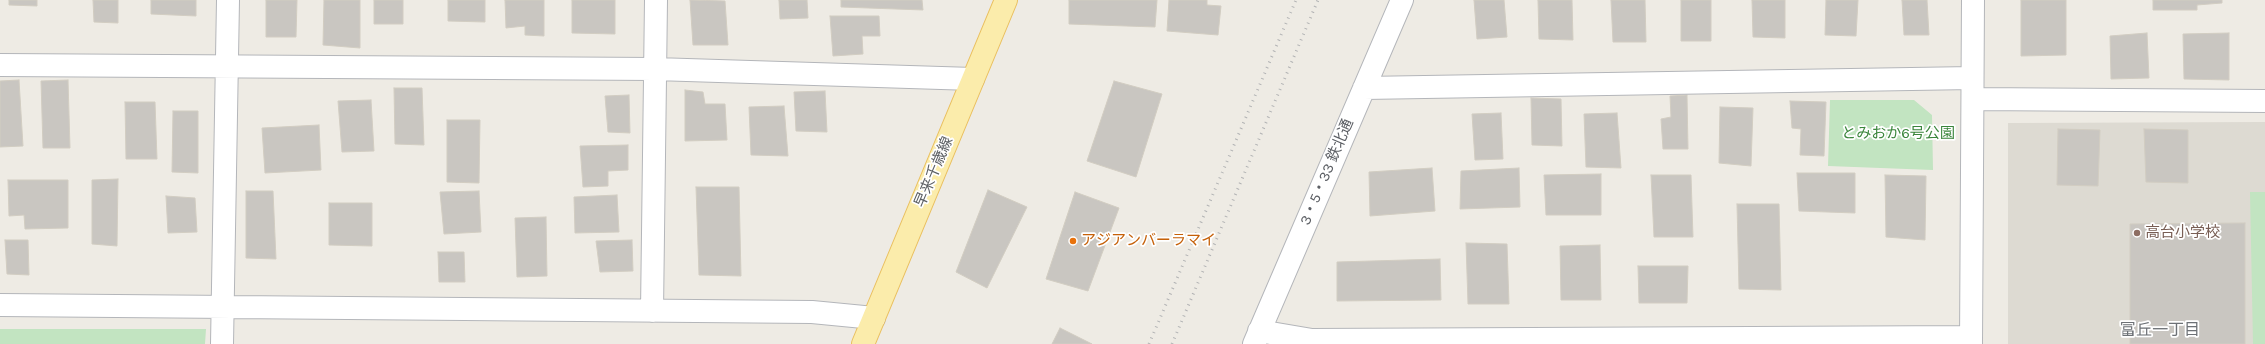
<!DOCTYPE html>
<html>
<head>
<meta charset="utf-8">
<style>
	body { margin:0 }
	canvas { display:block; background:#eeebe4 }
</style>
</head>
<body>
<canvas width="2265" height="344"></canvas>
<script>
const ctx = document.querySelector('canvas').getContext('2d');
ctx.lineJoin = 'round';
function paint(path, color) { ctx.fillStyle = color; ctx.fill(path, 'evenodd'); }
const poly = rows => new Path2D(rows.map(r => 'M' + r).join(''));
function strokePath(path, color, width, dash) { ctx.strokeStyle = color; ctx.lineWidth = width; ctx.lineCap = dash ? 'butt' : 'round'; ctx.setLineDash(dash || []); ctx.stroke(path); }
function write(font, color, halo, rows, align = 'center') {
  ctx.font = font + ' Karla,"Noto Sans JP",sans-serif'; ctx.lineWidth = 3.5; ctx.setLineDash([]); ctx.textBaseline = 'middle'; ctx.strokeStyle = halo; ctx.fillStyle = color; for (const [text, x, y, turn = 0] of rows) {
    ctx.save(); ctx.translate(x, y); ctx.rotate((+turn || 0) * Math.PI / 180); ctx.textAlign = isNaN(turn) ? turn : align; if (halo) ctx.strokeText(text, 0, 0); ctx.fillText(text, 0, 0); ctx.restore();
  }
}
const education = poly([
	[2265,122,2265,344,2008,344,2008,123]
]);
const green = poly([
	[1830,100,1914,100,1932,115,1933,170,1828,166],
	[2250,192,2265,192,2265,344,2253,344],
	[0,329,206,329,205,344,0,344]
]);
const building = poly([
	[9,0,37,0,37,6,9,5,9,0],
	[93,0,118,0,118,23,94,22,93,0],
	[151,0,196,0,196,16,151,14,151,0],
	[266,0,297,0,296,37,266,37,266,0],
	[324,0,360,0,360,48,323,45,324,0],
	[374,0,403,0,403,24,374,24,374,0],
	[448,0,485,0,485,22,448,21,448,0],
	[505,0,544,0,544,36,525,35,525,26,506,28,505,0],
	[572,0,615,0,615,34,572,33,572,0],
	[690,0,725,1,728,45,693,45,690,0],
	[779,0,807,0,808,18,780,19,779,0],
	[841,0,922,0,923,10,841,7,841,0],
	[1069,0,1157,0,1155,27,1069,24,1069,0],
	[1169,0,1207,0,1207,5,1221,6,1218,35,1167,31,1169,0],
	[1474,0,1504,0,1507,37,1477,39,1474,0],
	[1538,0,1572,0,1573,40,1539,39,1538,0],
	[1611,0,1645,0,1646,42,1613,42,1611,0],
	[1681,0,1711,0,1711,41,1681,41,1681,0],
	[1752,0,1785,0,1785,38,1753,37,1752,0],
	[1826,0,1858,0,1856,36,1825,35,1826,0],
	[1902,0,1927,0,1929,35,1904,35,1902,0],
	[2021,0,2066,0,2066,55,2021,56,2021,0],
	[2153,0,2222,0,2222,3,2197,5,2197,10,2153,10,2153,0],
	[830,16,879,16,880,36,862,36,863,54,833,56,830,16],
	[2147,33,2149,78,2111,79,2110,36,2147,33],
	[2229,33,2229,80,2184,79,2183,34,2229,33],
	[19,80,23,146,0,147,0,81,19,80],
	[68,80,70,148,43,148,41,81,68,80],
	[1114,81,1162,94,1136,177,1087,161,1114,81],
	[394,88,422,88,424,145,395,144,394,88],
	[685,90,703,92,705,104,725,104,727,140,685,141,685,90],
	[825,91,827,132,796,131,794,92,825,91],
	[629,95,630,133,608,132,605,96,629,95],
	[1687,95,1688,149,1663,149,1661,119,1671,117,1670,96,1687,95],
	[1531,98,1561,99,1562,146,1532,145,1531,98],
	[371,100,374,151,342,152,338,101,371,100],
	[1790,101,1826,102,1824,156,1800,155,1801,129,1792,128,1790,101],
	[125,102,155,102,157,159,126,159,125,102],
	[784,106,788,156,751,155,749,107,784,106],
	[1720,107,1753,108,1751,166,1719,163,1720,107],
	[173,111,198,111,198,173,172,172,173,111],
	[1501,113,1503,159,1475,160,1472,114,1501,113],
	[1617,113,1621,168,1586,167,1584,114,1617,113],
	[447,120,480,120,479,183,447,182,447,120],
	[319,125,321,170,265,173,262,128,319,125],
	[2058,129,2100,130,2098,186,2057,185,2058,129],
	[2144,129,2188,130,2188,183,2146,182,2144,129],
	[628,145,628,170,608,171,608,186,583,187,580,146,628,145],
	[1432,168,1435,211,1370,216,1369,172,1432,168],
	[1519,168,1520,207,1460,209,1461,171,1519,168],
	[1797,173,1855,173,1855,213,1799,211,1797,173],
	[1601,174,1601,215,1546,215,1544,175,1601,174],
	[1651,175,1691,175,1693,237,1654,237,1651,175],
	[1885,175,1926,176,1925,240,1886,237,1885,175],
	[118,179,117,246,92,244,92,180,118,179],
	[8,180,68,180,68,228,25,229,24,215,9,216,8,180],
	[696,187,739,187,741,276,699,275,696,187],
	[988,190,1027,207,987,288,956,272,988,190],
	[246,191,273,191,276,259,246,258,246,191],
	[479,191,481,232,444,234,440,192,479,191],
	[1075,192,1119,208,1088,291,1046,279,1075,192],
	[617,195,619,232,575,233,574,197,617,195],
	[166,196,195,198,197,232,168,233,166,196],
	[329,203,372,203,372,246,329,245,329,203],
	[1737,204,1779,204,1781,290,1739,289,1737,204],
	[546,217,547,276,517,277,515,218,546,217],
	[2245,223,2245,344,2130,344,2130,224,2245,223],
	[5,240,28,240,29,275,7,274,5,240],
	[632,240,633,271,600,272,596,241,632,240],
	[1466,243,1507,244,1509,304,1468,304,1466,243],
	[1600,245,1601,300,1561,300,1560,246,1600,245],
	[438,252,464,252,465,282,439,282,438,252],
	[1440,259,1441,300,1337,301,1337,262,1440,259],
	[1638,266,1688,266,1687,303,1639,303,1638,266],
	[1060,328,1092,344,1052,344,1060,328]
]);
const minor = poly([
	[0,65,655,69,973,79],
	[1364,88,1972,78],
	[1974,99,2265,101],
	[0,305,812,312,874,318],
	[652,311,656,0],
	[1259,331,1312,340,1971,337],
	[222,344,228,0],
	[1254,344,1402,0],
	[1971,344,1973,0]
]);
const major = poly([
	[863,344,1006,0]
]);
const rail = poly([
	[1149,344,1296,0],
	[1172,344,1318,0]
]);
const markers = [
	[2137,233,4,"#8d6e63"],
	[1073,241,4,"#e8710a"]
];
const parkNames = [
	["とみおか6号公園",1898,134]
];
const streetNames = [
	["早来千歳線",934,172,-67],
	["3・5・33 鉄北通",1327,172,-67]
];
const educationNames = [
	["高台小学校",2145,233]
];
const foodNames = [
	["アジアンバーラマイ",1081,241]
];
const neighbourhoodNames = [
	["富丘一丁目",2160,330]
];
paint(education, '#dddad2');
paint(green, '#c2e4c1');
paint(building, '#c9c6c1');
strokePath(building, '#d2cdc2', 1);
strokePath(minor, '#b4b6ba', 24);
strokePath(major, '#eac060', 24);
strokePath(minor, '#fff', 22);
strokePath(major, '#fbecab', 22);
strokePath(rail, '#b2b3b4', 3, [1, 5]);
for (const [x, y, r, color] of markers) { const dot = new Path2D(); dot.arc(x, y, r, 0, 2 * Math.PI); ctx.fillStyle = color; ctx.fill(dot); strokePath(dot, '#fff', 1.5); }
write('15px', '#3a853b', '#fff', parkNames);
write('15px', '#5c5f64', '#fff', streetNames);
write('15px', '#785e54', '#fff', educationNames, 'left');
write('15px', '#c56008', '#fff', foodNames, 'left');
write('16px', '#6d7176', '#fff', neighbourhoodNames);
</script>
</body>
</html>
